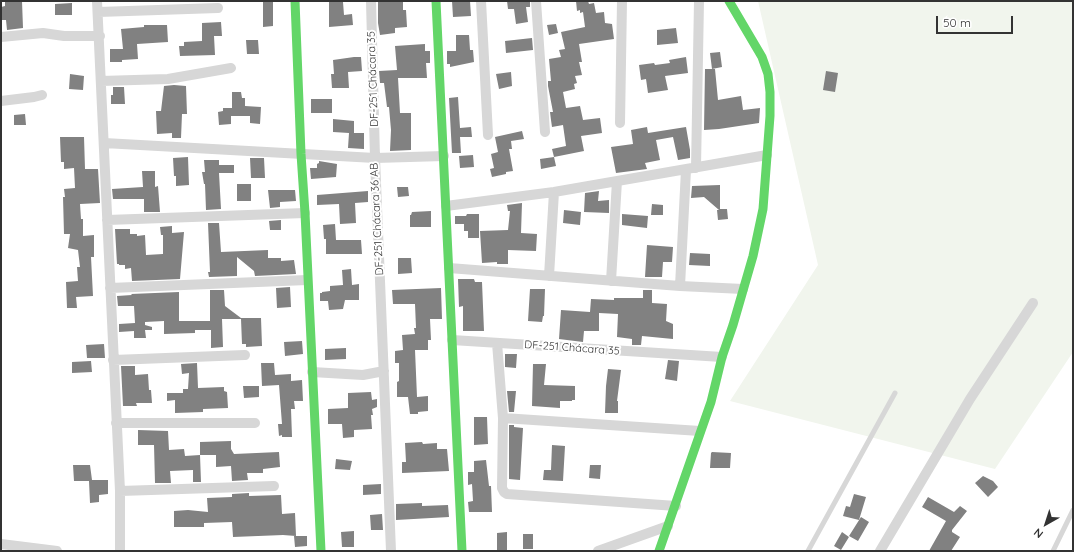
<!DOCTYPE html>
<html>
<head>
<meta charset="utf-8">
<style>
	body { margin:0 }
	#map { position:relative; width:1074px; height:552px; overflow:hidden; background:#fff; font-family:Quicksand,sans-serif }
	canvas { display:block }
	.frame { position:absolute; inset:0; border:2px solid #333; pointer-events:none }
	.north { position:absolute; left:1026px; top:504px; width:40px; height:40px; -webkit-text-stroke:3px #fff; paint-order:stroke; rotate:219deg; font-size:11px; font-weight:700; line-height:16px; text-align:center; color:#333 }
	.north::after { content:''; display:block; margin:auto; width:14px; height:18px; background:#333; clip-path:polygon(50% 0,100% 100%,50% 72%,0 100%) }
	.scale { position:absolute; left:936px; top:16px; width:77px; height:18px; box-sizing:border-box; border:2px solid #333; border-top:0; padding-left:5px; font-size:12px; line-height:14px; white-space:nowrap; color:#333; -webkit-text-stroke:3px #fff; paint-order:stroke }
</style>
</head>
<body>
<div id="map">
<canvas width="1074" height="552"></canvas>
<div class="frame"></div>
<div class="north">N</div>
<div class="scale">50 m</div>
</div>
<script>
const ctx = document.querySelector('canvas').getContext('2d');
ctx.lineJoin = 'round';
function paint(path, color) { ctx.fillStyle = color; ctx.fill(path, 'evenodd'); }
const poly = rows => new Path2D(rows.map(r => 'M' + r).join(''));
function strokePath(path, color, width, dash) { ctx.strokeStyle = color; ctx.lineWidth = width; ctx.lineCap = dash ? 'butt' : 'round'; ctx.setLineDash(dash || []); ctx.stroke(path); }
function write(font, color, halo, rows, align = 'center') {
  ctx.font = font + ' Quicksand,sans-serif'; ctx.lineWidth = 4; ctx.setLineDash([]); ctx.textBaseline = 'middle'; ctx.strokeStyle = halo; ctx.fillStyle = color; for (const [text, x, y, turn = 0] of rows) {
    ctx.save(); ctx.translate(x, y); ctx.rotate((+turn || 0) * Math.PI / 180); ctx.textAlign = isNaN(turn) ? turn : align; if (halo) ctx.strokeText(text, 0, 0); ctx.fillText(text, 0, 0); ctx.restore();
  }
}
const green = poly([
	[758,1,1073,1,1073,352,995,469,730,401,818,265]
]);
const building = poly([
	[5,1,22,1,23,28,7,30,6,20,1,20,1,7,5,6],
	[263,1,273,1,273,26,263,27],
	[329,1,343,2,344,15,352,14,353,25,329,27],
	[378,1,403,1,403,10,406,10,407,27,395,28,395,33,380,35,378,23],
	[452,1,470,1,471,16,453,17],
	[507,1,530,1,530,7,526,7,528,22,516,24,514,9,508,9],
	[576,1,588,1,589,4,594,3,596,13,604,12,605,23,612,24,614,39,579,44,582,62,579,62,582,75,575,76,577,83,574,84,575,89,563,92,566,108,580,106,583,120,600,118,602,133,581,136,584,151,554,157,556,166,541,169,540,159,554,157,552,149,566,146,563,125,552,127,551,120,550,112,553,112,548,86,548,81,551,81,549,59,561,57,559,50,565,49,561,32,585,27,583,12,580,13,580,10,577,11],
	[72,3,72,15,55,15,55,4],
	[221,22,222,36,214,36,215,55,180,56,179,46,184,46,184,42,202,41,202,23],
	[556,24,558,33,549,35,547,25],
	[144,25,167,25,168,42,137,44,138,59,122,60,122,62,110,62,110,49,123,49,121,29,144,27],
	[676,28,678,43,657,45,657,30],
	[456,35,469,35,470,50,473,50,474,62,450,67,450,64,447,64,447,51,456,51],
	[532,38,533,50,506,53,505,41],
	[246,40,258,40,259,54,247,54],
	[425,44,425,51,430,51,430,63,426,63,427,78,398,78,400,113,411,113,411,150,390,151,391,130,389,107,387,107,384,83,380,83,379,71,397,70,395,46],
	[720,52,722,67,712,69,710,53],
	[354,57,361,57,362,71,348,72,349,88,332,88,331,74,334,74,333,60],
	[686,57,688,73,665,76,668,90,648,93,646,79,641,80,639,65,654,63,655,65,670,63,669,60],
	[705,69,715,69,718,100,741,96,743,110,760,108,759,123,719,129,704,130],
	[826,71,838,73,835,92,823,90],
	[511,72,512,86,499,89,496,74],
	[70,74,84,76,83,90,69,89],
	[174,85,186,86,187,114,182,114,181,138,172,138,172,133,157,134,156,111,161,111,164,86],
	[113,87,124,87,125,104,111,104,111,95,113,95],
	[232,92,241,92,242,98,245,98,245,106,261,107,260,124,250,123,250,116,231,116,231,124,219,125,218,112,223,111,223,108,232,108],
	[458,97,460,128,471,127,472,137,460,137,461,153,452,153,449,98],
	[311,99,332,99,332,113,311,113],
	[25,114,26,125,14,125,14,115],
	[333,119,354,121,354,133,364,133,364,149,348,148,349,133,333,132],
	[647,127,648,133,686,127,690,150,690,158,678,160,673,137,656,140,660,160,645,163,647,169,616,173,611,147,633,144,631,130],
	[522,131,524,139,511,141,512,149,509,149,513,171,506,172,506,174,492,177,490,169,494,168,491,154,498,152,495,137],
	[60,137,84,137,85,169,98,169,100,203,80,204,81,219,83,219,83,236,94,235,94,257,91,257,93,296,76,297,77,308,67,308,66,282,78,281,77,267,80,267,78,250,68,248,70,234,64,234,63,197,65,197,64,189,75,188,74,168,64,169,64,162,61,162],
	[473,155,474,167,460,168,459,156],
	[188,157,189,185,176,186,176,176,174,176,173,158],
	[250,158,264,158,265,178,251,178],
	[204,160,219,160,219,165,234,165,234,173,219,173,221,209,206,210,205,184,204,184,202,172,205,172],
	[319,161,337,164,336,177,311,179,310,168,317,168,317,164,319,163],
	[142,171,155,171,155,187,158,186,160,212,144,212,144,199,113,199,112,189,143,187],
	[237,184,251,184,251,201,237,201],
	[720,185,720,209,727,209,728,219,718,220,717,210,719,210,704,197,691,198,692,186],
	[397,187,408,187,409,196,398,197],
	[268,190,295,190,296,201,280,202,280,207,270,208],
	[368,191,368,202,355,203,356,223,340,224,339,204,317,205,317,195],
	[599,191,598,201,609,200,609,213,584,212,585,193],
	[522,203,521,233,537,234,536,251,508,250,508,264,497,264,497,262,482,263,480,231,508,230,510,211,508,211,507,205],
	[652,204,663,205,663,215,651,215],
	[564,210,581,212,580,225,563,223],
	[431,211,431,227,410,227,410,215,411,215,412,212],
	[467,214,479,214,479,238,468,238,468,231,464,231,464,224,455,224,455,216,466,216],
	[622,214,648,216,647,228,622,225],
	[281,220,281,230,270,230,269,221],
	[208,223,219,223,221,252,268,250,268,258,281,258,281,261,294,260,296,274,255,276,254,271,237,257,237,276,209,277,208,272,210,272],
	[335,224,336,240,361,240,362,254,326,254,326,239,324,239,323,225],
	[172,226,172,233,184,232,180,279,132,281,131,268,125,269,125,265,119,265,119,264,117,264,115,229,130,229,130,234,137,234,137,236,145,235,146,255,163,254,163,235,161,235,160,227],
	[647,245,673,247,672,262,663,262,662,277,645,277],
	[690,253,710,254,710,266,689,265],
	[398,258,411,258,412,273,398,274],
	[351,269,352,285,359,284,359,300,345,300,343,309,329,310,328,301,320,301,320,293,322,293,322,292,330,291,330,286,343,285,342,270],
	[458,279,474,279,475,282,482,282,484,331,463,331,463,306,459,307],
	[290,287,291,307,277,308,276,288],
	[441,288,442,319,430,319,431,340,428,340,428,350,415,350,417,397,428,396,428,411,418,412,418,414,410,414,408,397,397,397,397,382,399,381,399,363,395,363,395,351,403,350,402,335,415,334,414,328,416,328,415,304,393,304,392,290],
	[530,289,545,289,544,316,543,316,542,322,528,321],
	[210,290,224,290,225,306,241,318,261,318,262,346,246,347,246,344,242,344,241,319,222,319,223,347,211,348,211,330,195,330,195,333,164,334,164,321,145,322,145,325,152,327,152,330,145,330,146,338,134,338,134,331,119,332,119,324,135,323,134,306,118,306,117,296,132,295,131,294,179,292,179,321,210,321],
	[643,290,652,290,652,303,667,304,666,321,673,324,673,339,642,336,641,345,632,345,632,339,617,337,618,314,599,313,599,331,584,331,583,342,559,339,561,310,590,312,591,299,614,300,614,298,643,298],
	[302,341,303,354,285,356,284,342],
	[104,344,105,358,87,358,86,345],
	[346,348,346,359,325,360,325,349],
	[505,354,517,354,516,368,505,367],
	[668,360,679,361,677,381,665,379],
	[91,361,92,372,72,373,72,362],
	[197,363,198,388,224,387,224,391,227,392,228,408,203,409,203,412,175,413,175,400,167,401,167,393,183,393,183,389,188,389,189,373,182,374,181,364],
	[261,363,274,363,275,375,291,374,291,381,302,380,303,401,294,401,295,409,291,409,292,437,282,437,282,435,279,436,278,424,282,424,279,385,262,386],
	[533,364,546,364,544,385,575,386,575,400,572,400,572,401,560,401,560,408,532,406],
	[121,366,135,366,135,375,148,374,149,390,151,390,152,403,136,403,137,406,123,406],
	[608,369,621,370,617,401,618,401,618,413,605,413,606,386],
	[243,386,259,386,259,397,244,398],
	[507,391,516,391,514,412,509,412],
	[371,392,372,400,377,399,377,407,372,409,373,415,371,415,372,429,354,430,354,437,343,438,342,424,328,424,328,409,348,408,348,393],
	[474,417,487,417,488,444,474,445],
	[509,425,514,425,514,427,523,428,520,480,509,479],
	[138,430,168,431,169,450,184,449,185,456,200,455,201,482,193,482,193,470,170,471,171,483,155,483,154,445,138,445],
	[231,441,231,449,234,454,279,452,280,467,263,469,263,473,247,473,248,480,232,481,231,466,216,467,216,455,200,455,200,442],
	[422,442,423,444,437,443,437,449,447,449,449,471,402,473,402,462,406,462,405,443],
	[552,445,565,446,563,481,543,480,544,470,551,470],
	[712,452,731,453,730,468,710,468,711,453],
	[336,459,352,461,350,470,335,469],
	[486,460,489,486,491,486,492,512,469,512,468,502,473,501,472,484,468,485,468,472,474,472,474,461],
	[73,465,90,465,92,480,108,480,108,494,99,495,99,502,90,503,89,481,74,481],
	[590,465,601,465,600,479,589,478],
	[983,476,993,481,998,487,988,497,975,483],
	[381,484,381,494,363,495,363,485],
	[249,493,249,496,281,495,282,514,295,513,296,536,283,535,233,537,232,522,204,523,204,527,174,527,174,511,188,510,208,512,207,498,232,497,232,494],
	[854,494,866,497,859,520,843,516,846,506,850,507],
	[928,497,954,512,960,506,967,511,952,530,952,532,960,537,951,551,929,551,946,521,922,507],
	[422,503,422,506,448,505,449,517,396,520,396,504],
	[382,514,383,530,371,530,370,515],
	[861,517,869,522,858,541,849,536],
	[354,531,354,547,342,547,341,532],
	[507,532,507,550,497,550,497,533],
	[842,532,849,537,841,550,834,546],
	[523,534,533,534,533,549,523,549],
	[294,536,307,536,307,546,295,547]
]);
const lane = poly([
	[808,551,895,393],
	[1053,551,1073,510]
]);
const street = poly([
	[97,1,120,491,120,551],
	[371,1,375,158,391,551],
	[481,1,488,135],
	[536,1,545,132],
	[98,12,218,8],
	[1,37,43,33,64,36,100,36],
	[101,81,168,79,231,68],
	[1,101,34,97,42,95],
	[620,123,622,1],
	[104,143,375,158,444,156],
	[696,168,699,1],
	[446,206,554,192,767,155],
	[107,220,305,213],
	[449,268,680,286,743,289],
	[549,276,554,192],
	[611,281,617,181],
	[680,286,686,170],
	[110,288,307,280],
	[452,340,722,357],
	[497,343,503,418,502,488,504,492,507,494,676,506],
	[113,360,245,355],
	[312,372,363,375,384,371],
	[503,418,700,431],
	[116,423,255,423],
	[120,491,274,486],
	[1,544,57,551],
	[598,551,668,526],
	[880,551,970,399,1033,303]
]);
const fast = poly([
	[295,1,301,154,305,213,321,551],
	[436,1,462,551],
	[659,551,711,402,722,357,733,325,753,256,763,209,770,116,770,92,768,74,762,57,729,1]
]);
const streetNames = [
	["DF-251 Chácara 35",373,79,-92],
	["DF-251 Chácara 36 AB",377,219,-93],
	["DF-251 Chácara 35",572,348,4]
];
paint(green, '#f1f5ed');
paint(building, '#818181');
strokePath(lane, '#d7d7d7', 5);
strokePath(street, '#d7d7d7', 10);
strokePath(fast, '#63d668', 9);
write('11px', '#333', '#fff', streetNames);
</script>
</body>
</html>
